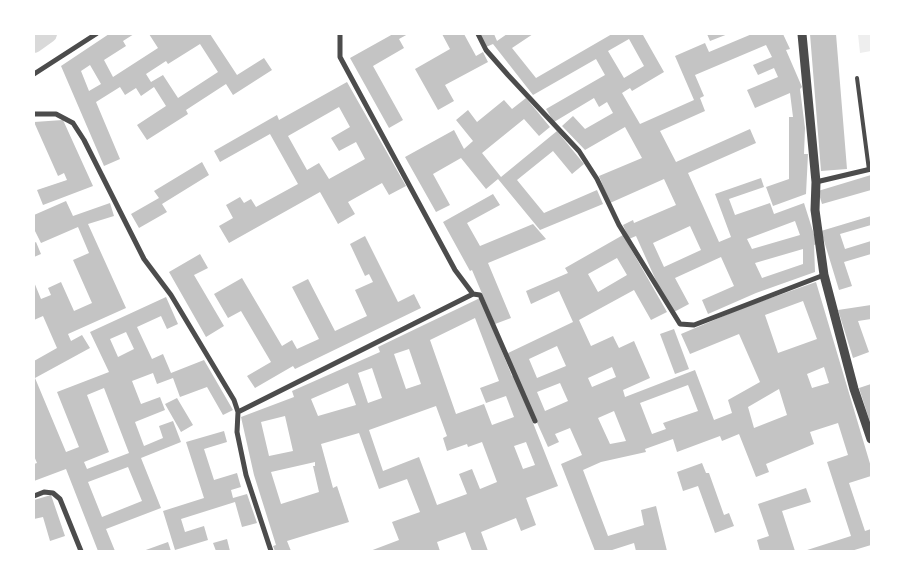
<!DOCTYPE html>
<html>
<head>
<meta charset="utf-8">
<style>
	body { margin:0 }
	#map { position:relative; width:905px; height:585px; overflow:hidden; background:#fff; font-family:Quicksand,sans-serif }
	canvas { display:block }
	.frame { position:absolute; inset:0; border:35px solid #fff; pointer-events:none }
</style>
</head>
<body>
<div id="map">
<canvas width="905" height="585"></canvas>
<div class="frame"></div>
</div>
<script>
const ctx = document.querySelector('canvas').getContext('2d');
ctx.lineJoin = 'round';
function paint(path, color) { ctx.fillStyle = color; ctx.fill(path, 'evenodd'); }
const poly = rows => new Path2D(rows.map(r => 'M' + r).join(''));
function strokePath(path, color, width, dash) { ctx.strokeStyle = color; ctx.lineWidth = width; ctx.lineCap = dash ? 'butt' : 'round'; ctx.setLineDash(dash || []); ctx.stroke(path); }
const green = poly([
	[858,34,871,34,871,51,860,53]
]);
const canal = poly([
	[34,44,48,34]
]);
const building = poly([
	[109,34,134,34,123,41,126,46,104,60,113,77,158,48,149,34,210,34,237,75,264,58,272,70,233,95,226,84,186,110,188,114,147,140,137,125,166,106,154,87,141,96,136,88,125,95,120,87,96,102,120,159,104,166,61,66],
	[200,44,218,72,178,98,163,75,151,82,146,74,166,61,168,64],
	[90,65,101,84,89,91,81,71],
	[393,34,408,34,399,39,404,48,373,66,403,120,389,128,350,58],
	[442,34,464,34,476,56,483,52,488,62,445,85,454,101,438,110,415,69,450,49],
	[480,34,494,34,497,41,507,34,533,34,512,48,536,78,612,34,646,34,643,35,664,72,632,91,630,88,622,93,640,124,694,100,675,56,705,43,709,52,752,34,783,34,790,49,786,50,802,87,800,89,805,128,804,154,808,154,806,194,773,206,766,187,789,179,789,117,793,117,790,93,755,108,747,90,778,77,774,68,758,75,753,65,772,57,766,45,695,75,704,96,700,98,705,111,660,131,676,162,750,129,756,143,688,173,703,206,719,242,731,237,715,194,761,178,764,187,729,199,735,215,770,203,774,214,804,203,817,244,814,245,815,272,756,293,708,314,702,300,734,286,721,257,675,278,689,304,674,312,658,285,636,236,629,239,623,225,633,220,634,223,676,205,664,179,610,203,599,176,642,158,625,127,585,150,562,126,573,116,585,129,613,113,607,102,599,107,594,98,554,122,546,109,605,75,596,59,533,95,493,44,486,47],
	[629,39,644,66,624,78,608,51],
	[795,221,800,235,752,249,747,239],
	[690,226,701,250,664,267,653,243],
	[803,249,803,264,762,278,755,263],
	[707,34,728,34,710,41],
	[810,34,836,34,847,169,821,171],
	[347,82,406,186,389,195,382,183,348,202,355,214,338,224,320,192,229,243,219,226,233,218,226,205,240,197,244,203,251,199,256,207,298,184,270,134,220,162,214,151,277,115,279,120],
	[339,107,350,127,331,138,339,151,356,142,365,159,329,179,319,163,307,170,288,136],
	[526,98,550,127,539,136,524,119,482,153,501,177,557,131,584,164,572,174,553,151,517,180,544,213,597,190,603,204,540,230,498,179,486,189,461,158,433,174,450,205,436,212,405,157,454,130,464,149,473,141,456,120,468,110,477,122,504,100,512,109],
	[63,120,93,186,43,205,37,190,67,180,64,173,58,176,34,122],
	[202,162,209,175,162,204,167,212,139,228,131,214,159,198,154,191],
	[871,175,871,190,822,204,818,191],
	[493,194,500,205,467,223,480,246,533,224,546,239,488,263,511,318,495,324,472,270,470,271,443,222],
	[66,201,73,216,110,203,114,216,88,224,126,308,68,334,71,341,82,335,90,348,35,378,66,452,79,447,57,392,109,372,90,332,166,297,178,324,167,329,161,316,137,327,152,359,163,354,171,373,204,360,233,410,223,415,207,387,180,397,173,378,157,384,153,373,132,381,141,404,160,397,165,410,135,422,144,446,163,438,159,426,173,421,181,442,141,458,161,508,106,529,115,551,98,551,66,469,34,481,34,464,37,463,34,456,34,361,57,348,43,316,34,320,34,282,41,299,51,295,48,288,61,282,74,311,92,303,73,260,89,253,78,227,41,243,34,229,34,215],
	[126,332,134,349,118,357,110,339],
	[104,388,129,453,87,469,84,462,109,452,87,395],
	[128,467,142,501,102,517,88,482],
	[871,216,871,225,840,234,845,249,871,241,871,254,844,262,852,286,839,290,821,231],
	[623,235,667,312,651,320,634,290,579,320,591,346,613,336,619,348,634,341,650,378,623,390,625,397,695,370,714,420,732,413,728,400,760,382,739,334,690,354,681,334,745,307,816,282,871,467,871,476,849,483,865,531,871,529,871,545,851,551,804,551,851,536,827,462,848,455,838,423,810,432,814,444,766,464,769,472,756,477,739,434,722,441,720,436,677,452,673,439,645,449,646,452,601,462,583,470,608,536,644,525,641,510,656,506,667,551,636,551,634,543,609,551,595,551,561,464,582,455,570,428,555,434,559,442,548,447,506,354,573,322,559,291,531,304,526,291,568,273,565,268],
	[617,258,627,275,598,292,588,274],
	[803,301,817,339,778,353,765,315],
	[557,346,566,366,537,378,529,359],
	[612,367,616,377,592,387,588,378],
	[824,367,829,383,812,388,807,374],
	[560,383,568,401,545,411,537,392],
	[688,385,698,411,663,423,666,429,652,434,640,403],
	[779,389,787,415,754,428,748,407],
	[614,411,626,441,610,444,598,418],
	[365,236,398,302,414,294,421,308,295,369,293,366,255,388,247,376,271,362,241,311,228,318,214,294,242,278,282,346,292,340,297,349,319,339,292,287,308,279,335,331,367,316,355,290,373,282,369,274,365,276,350,244],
	[36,242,41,254,34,257,34,243],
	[200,254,208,268,194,275,224,326,206,337,169,272],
	[480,298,512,376,514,375,558,486,526,498,536,525,521,531,516,518,481,532,488,551,472,551,465,532,437,542,440,551,370,551,399,540,392,522,420,512,407,479,379,489,359,433,321,444,333,488,337,486,349,522,287,541,291,551,275,551,273,546,276,545,254,475,241,417,294,397,292,391,380,352,378,347],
	[475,318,499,381,480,388,486,403,506,396,514,417,492,425,484,404,456,414,430,340],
	[409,349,421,384,406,389,394,354],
	[372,368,382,398,368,403,358,373],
	[348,383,356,405,318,416,311,399],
	[436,406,447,436,443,438,447,451,467,444,468,447,482,442,497,482,480,489,472,469,459,474,467,494,437,505,419,457,383,471,369,430],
	[285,416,293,451,269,456,261,422],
	[526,442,535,465,523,469,514,446],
	[315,462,315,466,313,466,319,492,281,504,271,472],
	[871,305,871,319,858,321,869,352,853,358,838,310],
	[674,329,689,369,675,374,660,334],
	[871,384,871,425,859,388],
	[177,398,193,425,181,432,165,404],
	[224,431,227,442,204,449,214,480,237,473,241,487,231,490,233,498,247,494,257,523,242,527,235,502,181,519,185,532,204,526,208,540,175,550,163,511,204,498,186,442],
	[702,463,706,473,709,473,724,515,729,513,734,526,715,533,698,486,683,491,677,472],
	[806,488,811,502,782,511,795,551,760,551,757,540,769,536,758,504],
	[51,495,65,536,50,541,43,517,34,519,34,500],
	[227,539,230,551,216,551,213,543],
	[168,542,171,551,143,551]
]);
const service = poly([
	[857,78,869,170]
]);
const minor = poly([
	[478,34,486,50,508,75,579,151,597,179,619,225,680,324,694,325,824,275],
	[34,74,96,34],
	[34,114,56,114,73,123,84,140,144,259,171,295,234,400,238,412,237,432,246,475,271,551],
	[816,182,871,169],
	[473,294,480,295,535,421],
	[238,412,473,294,455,270,340,57,340,34],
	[34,496,44,492,53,493,60,499,81,551]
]);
const tertiary = poly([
	[802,34,816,182,815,210,824,275,854,389,871,439]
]);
paint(green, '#eee');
strokePath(canal, '#d9d9d9', 18);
paint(building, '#c4c4c4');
strokePath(service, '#4c4c4c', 4);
strokePath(minor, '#4c4c4c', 5);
strokePath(tertiary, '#4c4c4c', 9);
</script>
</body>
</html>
